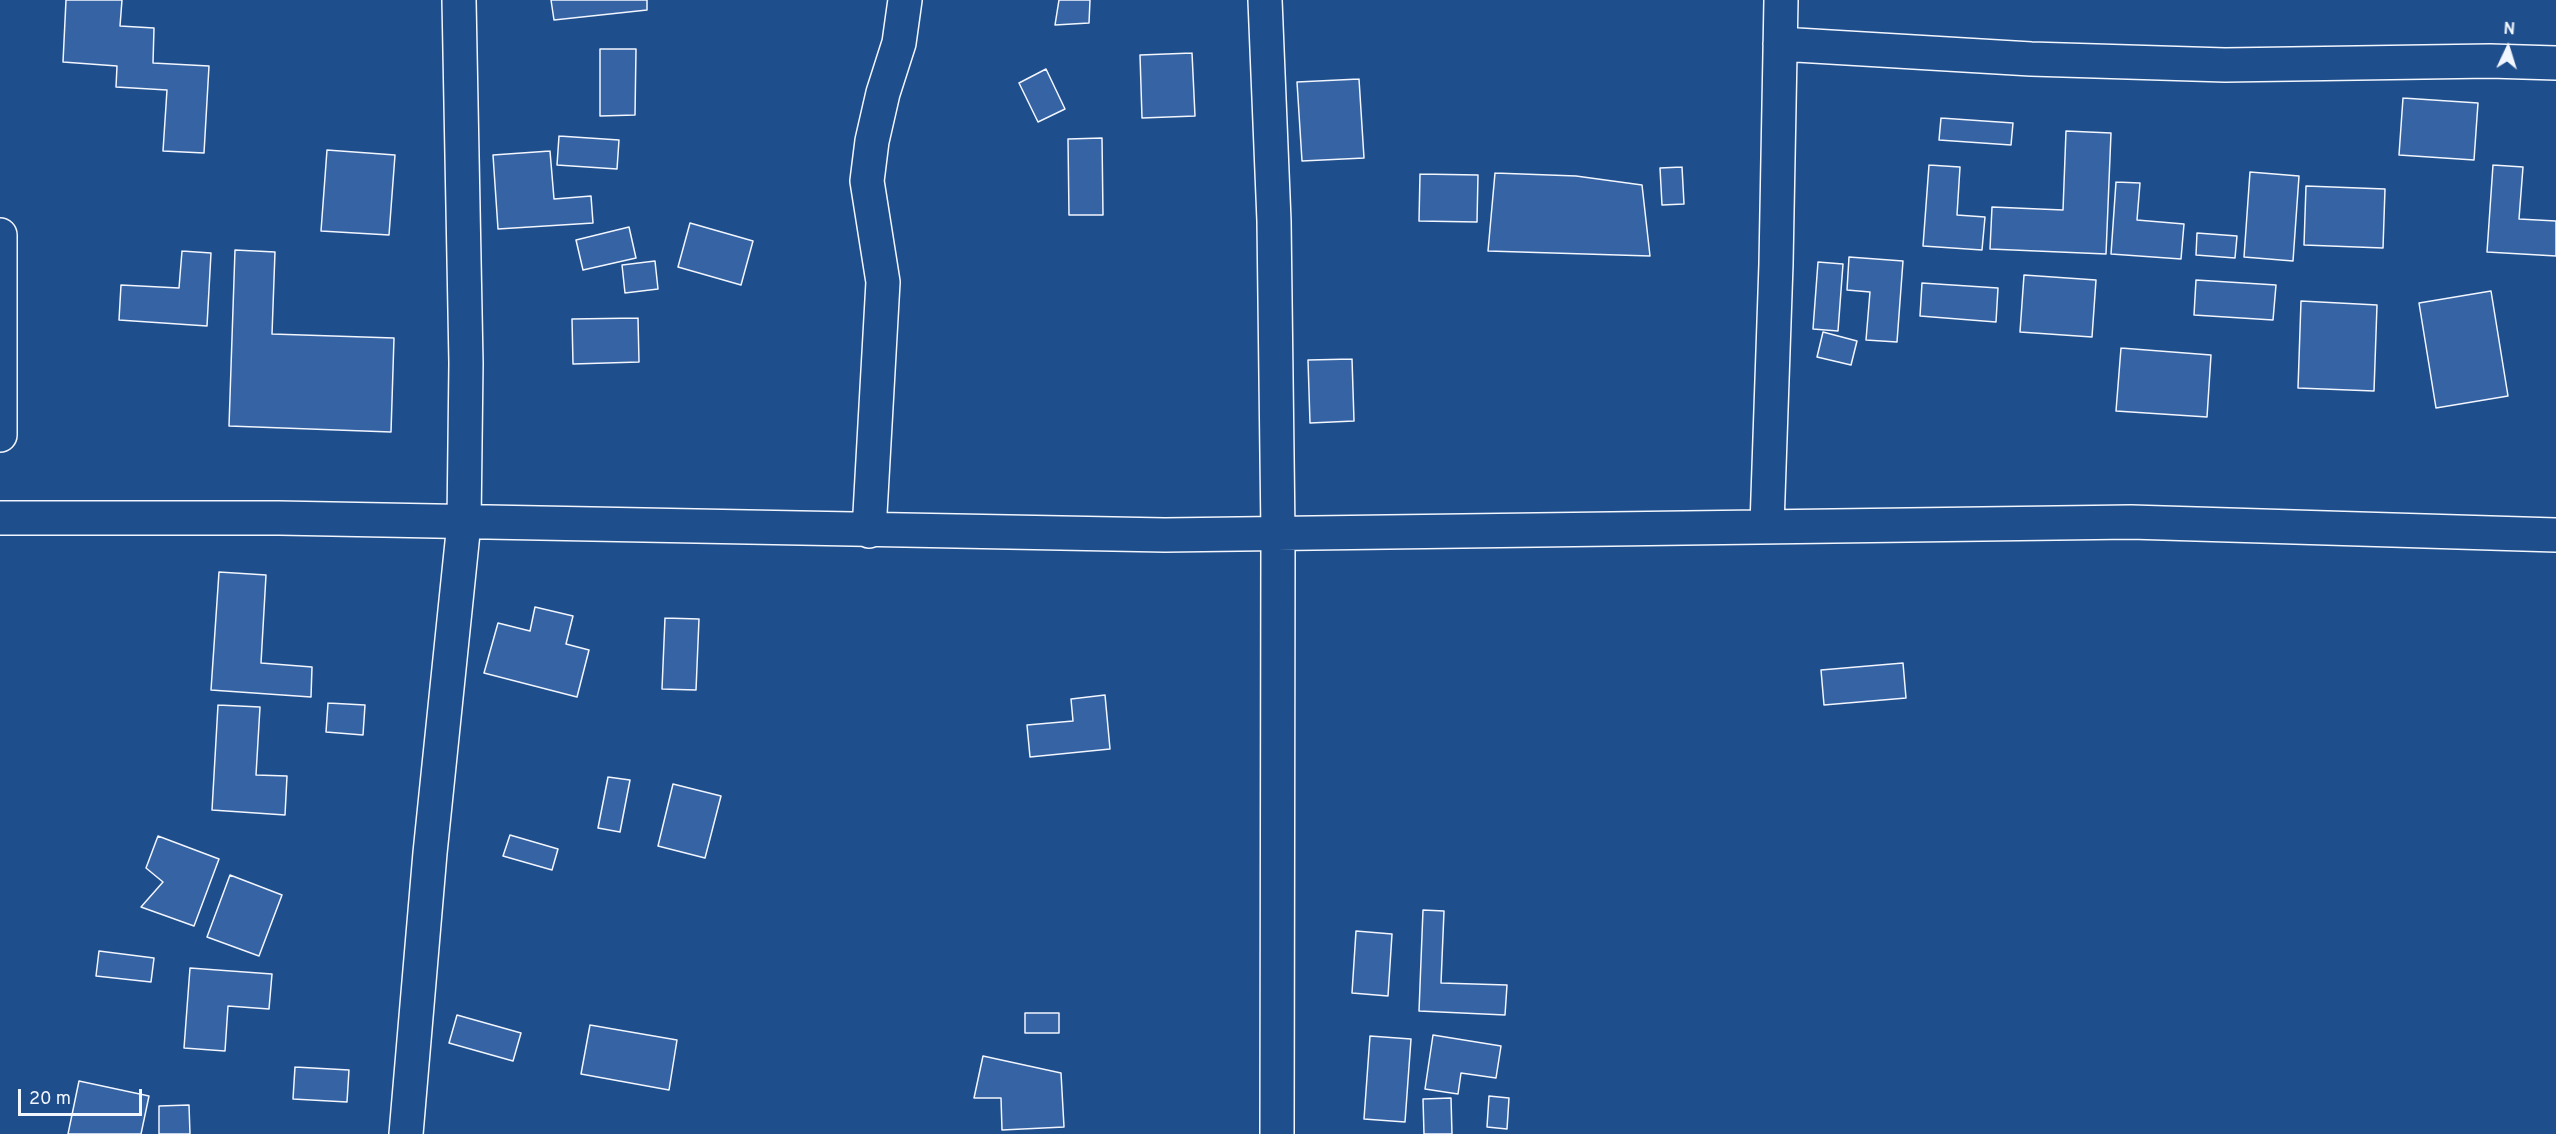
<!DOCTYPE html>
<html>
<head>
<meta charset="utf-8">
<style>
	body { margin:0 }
	#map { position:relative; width:2556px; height:1134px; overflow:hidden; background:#1f4e8c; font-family:Overpass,sans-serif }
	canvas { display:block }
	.north { position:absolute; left:2478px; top:18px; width:60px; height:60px; -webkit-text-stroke:4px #1f4e8c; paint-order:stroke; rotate:4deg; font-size:16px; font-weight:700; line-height:24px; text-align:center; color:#f2f6ff }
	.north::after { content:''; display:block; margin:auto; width:21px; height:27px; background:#f2f6ff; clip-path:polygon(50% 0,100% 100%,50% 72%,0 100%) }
	.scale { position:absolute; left:18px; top:1089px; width:124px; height:27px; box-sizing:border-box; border:3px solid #f2f6ff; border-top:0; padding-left:8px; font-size:18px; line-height:21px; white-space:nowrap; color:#f2f6ff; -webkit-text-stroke:4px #1f4e8c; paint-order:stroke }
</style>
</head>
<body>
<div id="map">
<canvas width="2556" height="1134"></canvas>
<div class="north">N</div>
<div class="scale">20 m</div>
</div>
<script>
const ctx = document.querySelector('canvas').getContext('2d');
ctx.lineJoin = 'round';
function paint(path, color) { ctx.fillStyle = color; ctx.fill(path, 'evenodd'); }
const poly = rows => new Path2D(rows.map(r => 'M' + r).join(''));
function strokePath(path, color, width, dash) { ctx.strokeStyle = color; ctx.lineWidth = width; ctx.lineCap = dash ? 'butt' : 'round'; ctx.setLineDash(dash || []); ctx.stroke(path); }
const building = poly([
	[66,0,122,0,120,26,154,28,153,63,209,66,204,153,163,151,167,90,116,87,117,66,63,62,66,0],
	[551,0,647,0,647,10,554,20,551,0],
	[1059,0,1090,0,1089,23,1055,25,1059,0],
	[600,49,636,49,635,115,600,116,600,49],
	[1192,53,1195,116,1142,118,1140,55,1192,53],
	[1046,69,1065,109,1038,122,1019,83,1046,69],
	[1359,79,1364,158,1302,161,1297,82,1359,79],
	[2403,98,2478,103,2474,160,2399,155,2403,98],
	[1941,118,2013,123,2011,145,1939,140,1941,118],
	[2066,131,2111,133,2106,254,1990,249,1992,207,2063,210,2066,131],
	[559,136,619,140,617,169,557,165,559,136],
	[1102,138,1103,215,1069,215,1068,139,1102,138],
	[327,150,395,155,389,235,321,231,327,150],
	[550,151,554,199,591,196,593,223,498,229,493,155,550,151],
	[1929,165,1960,167,1957,215,1985,217,1982,250,1923,246,1929,165],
	[2493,165,2523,167,2519,219,2556,221,2556,256,2487,252,2493,165],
	[1682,167,1684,204,1662,205,1660,168,1682,167],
	[2250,172,2299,176,2293,261,2244,257,2250,172],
	[1495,173,1576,176,1642,185,1650,256,1488,251,1495,173],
	[1420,174,1478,175,1477,222,1419,221,1420,174],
	[2116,182,2140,183,2137,220,2184,224,2181,259,2111,254,2116,182],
	[2306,186,2385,189,2383,248,2304,245,2306,186],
	[690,223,753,241,741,285,678,267,690,223],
	[629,227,636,258,583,270,576,240,629,227],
	[2197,233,2237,236,2235,258,2196,255,2197,233],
	[235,250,275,252,272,334,394,338,391,432,229,426,235,250],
	[182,251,211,253,207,326,119,320,121,285,179,288,182,251],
	[1849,257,1903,261,1897,342,1866,340,1870,292,1847,290,1849,257],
	[655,261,658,289,625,293,622,265,655,261],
	[1818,262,1843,264,1838,331,1813,329,1818,262],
	[2024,275,2096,280,2092,337,2020,332,2024,275],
	[2196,280,2276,285,2273,320,2194,315,2196,280],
	[1922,283,1998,288,1996,322,1920,316,1922,283],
	[2491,291,2508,396,2436,408,2419,303,2491,291],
	[2301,301,2377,305,2374,391,2298,388,2301,301],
	[638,318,639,362,573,364,572,319,638,318],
	[1823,332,1857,341,1851,365,1817,357,1823,332],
	[2121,348,2211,355,2207,417,2116,411,2121,348],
	[1352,359,1354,421,1310,423,1308,360,1352,359],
	[219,572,266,575,261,663,312,667,311,697,211,690,219,572],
	[535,607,573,616,566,644,589,650,577,697,484,673,498,623,530,631,535,607],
	[665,618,699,619,696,690,662,689,665,618],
	[1903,663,1906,698,1824,705,1821,670,1903,663],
	[1105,695,1110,749,1030,757,1027,725,1073,721,1071,699,1105,695],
	[328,703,365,705,363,735,326,732,328,703],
	[218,705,260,707,256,775,287,776,285,815,212,810,218,705],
	[608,777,630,780,620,832,598,828,608,777],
	[673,784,721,796,705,858,658,846,673,784],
	[510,835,558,849,552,870,503,856,510,835],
	[158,836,219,859,194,926,141,907,163,882,146,868,158,836],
	[230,875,282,895,259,956,207,937,230,875],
	[1423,910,1444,911,1441,983,1507,985,1505,1015,1419,1011,1423,910],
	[1356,931,1392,934,1388,996,1352,993,1356,931],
	[99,951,154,958,151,982,96,976,99,951],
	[190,968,272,974,269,1009,228,1006,225,1051,184,1048,190,968],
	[1025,1013,1059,1013,1059,1033,1025,1033,1025,1013],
	[457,1015,521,1033,513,1061,449,1043,457,1015],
	[590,1025,677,1040,669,1090,581,1074,590,1025],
	[1433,1035,1501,1046,1496,1078,1461,1073,1458,1094,1425,1089,1433,1035],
	[1370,1036,1411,1039,1405,1122,1364,1119,1370,1036],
	[983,1056,1061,1073,1064,1127,1002,1130,1001,1098,974,1098,983,1056],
	[295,1067,349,1070,347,1102,293,1099,295,1067],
	[79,1081,149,1096,141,1134,68,1134,79,1081],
	[1489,1096,1509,1098,1507,1129,1487,1127,1489,1096],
	[1451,1098,1452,1134,1424,1134,1423,1099,1451,1098],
	[189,1105,190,1134,159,1134,159,1106,189,1105]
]);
const minor = poly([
	[1265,0,1274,221,1278,534,1277,1134],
	[1780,44,2031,59,2225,65,2490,61,2556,63],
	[0,235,0,435],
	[0,518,279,518,1165,535,2131,522,2556,535],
	[1767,525,1776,264,1781,0],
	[869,531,883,282,867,181,872,141,883,93,899,43,905,0],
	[406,1134,430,853,464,523,466,363,459,0]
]);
paint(building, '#3563a3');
strokePath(building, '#f2f6ff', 1.5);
strokePath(minor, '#f2f6ff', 36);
strokePath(minor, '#1f4e8c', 33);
</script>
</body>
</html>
